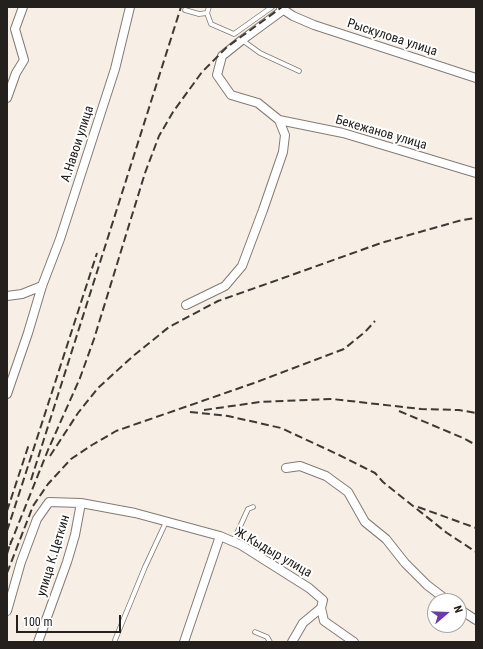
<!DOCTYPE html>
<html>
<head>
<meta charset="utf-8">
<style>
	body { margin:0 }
	#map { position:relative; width:483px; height:649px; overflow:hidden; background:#f7eee6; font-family:"Roboto Condensed",sans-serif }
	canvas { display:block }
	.frame { position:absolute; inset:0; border:8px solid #23201d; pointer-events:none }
	.north { position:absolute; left:427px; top:593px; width:40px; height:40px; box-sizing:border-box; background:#fff; border:1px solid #a7a6a5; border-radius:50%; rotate:71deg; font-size:11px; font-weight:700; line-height:16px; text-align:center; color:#23201d }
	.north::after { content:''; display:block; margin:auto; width:14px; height:18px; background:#6b39b0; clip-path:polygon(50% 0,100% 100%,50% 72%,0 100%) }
	.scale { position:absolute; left:16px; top:615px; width:105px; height:18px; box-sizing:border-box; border:2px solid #23201d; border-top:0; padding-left:5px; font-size:12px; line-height:14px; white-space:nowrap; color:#23201d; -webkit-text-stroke:3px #fff; paint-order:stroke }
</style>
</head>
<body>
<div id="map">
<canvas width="483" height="649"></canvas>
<div class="frame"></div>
<div class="north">N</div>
<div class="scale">100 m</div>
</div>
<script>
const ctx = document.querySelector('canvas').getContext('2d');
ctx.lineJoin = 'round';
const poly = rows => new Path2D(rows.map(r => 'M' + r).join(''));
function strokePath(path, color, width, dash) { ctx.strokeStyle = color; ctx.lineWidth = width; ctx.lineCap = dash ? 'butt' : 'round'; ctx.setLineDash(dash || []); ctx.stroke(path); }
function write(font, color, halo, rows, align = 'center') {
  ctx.font = font + ' "Roboto Condensed",sans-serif'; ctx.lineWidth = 4; ctx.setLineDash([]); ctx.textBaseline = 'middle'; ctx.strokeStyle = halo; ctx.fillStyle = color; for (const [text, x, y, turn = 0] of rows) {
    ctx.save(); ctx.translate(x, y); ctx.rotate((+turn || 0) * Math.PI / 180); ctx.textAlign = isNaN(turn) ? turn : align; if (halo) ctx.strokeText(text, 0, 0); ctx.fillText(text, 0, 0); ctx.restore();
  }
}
const lane = poly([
	[209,7,207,13,211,24,234,34,272,7],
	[185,10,199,14,207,13],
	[242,40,260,53,299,71],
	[233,542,248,509,253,507],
	[255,632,267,637,270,642],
	[115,640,145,567,166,522]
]);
const street = poly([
	[281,8,293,16,314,25,476,78],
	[7,98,16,73,24,60,15,29,23,7],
	[279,120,343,133,476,173],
	[7,296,22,294,42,286],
	[186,305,225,286,242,266,263,210,283,152,285,135,279,120,258,103,231,95,217,75,222,56,242,40,283,10],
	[7,394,28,333,42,286,60,239,115,69,130,7],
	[286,468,300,466,326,476,348,492,365,522,386,539,405,563,427,585,448,601],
	[459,609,476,620],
	[7,611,21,562,37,519,49,502,81,503,135,513,220,536,241,545,309,588,323,600,321,608,324,621,354,642],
	[38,642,67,562,75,535,81,503],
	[184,642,220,536],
	[292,642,303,623,321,608]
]);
const rail = poly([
	[204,410,260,402,332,399,421,409,459,410,476,413],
	[399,411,463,438,476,445],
	[190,412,228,416,281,428,337,454,375,473,383,482,447,533,476,552],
	[50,456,78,413,98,388,132,357,169,327,218,301,272,282,381,243,462,220,476,218],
	[31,480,181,7],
	[418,507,476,528],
	[7,511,29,444],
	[7,531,97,253],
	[10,545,48,450,80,378,94,339,145,173,159,136,173,112,202,72,227,47,282,7],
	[7,554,11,541],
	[7,573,33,506,48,484,71,459,92,445,116,431,254,383,344,349,365,332,375,321]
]);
const streetNames = [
	["Рыскулова улица",392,38,18],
	["Бекежанов улица",381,133,16],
	["А.Навои улица",78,144,-72],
	["Ж.Кыдыр улица",273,553,30],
	["улица К.Цеткин",54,556,-73]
];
strokePath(lane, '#837b74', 5.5);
strokePath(street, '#837b74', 10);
strokePath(lane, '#fff', 4);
strokePath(street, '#fff', 8);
strokePath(rail, '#3d3a36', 2, [8, 4]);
write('13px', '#23201d', '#fff', streetNames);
</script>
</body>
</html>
